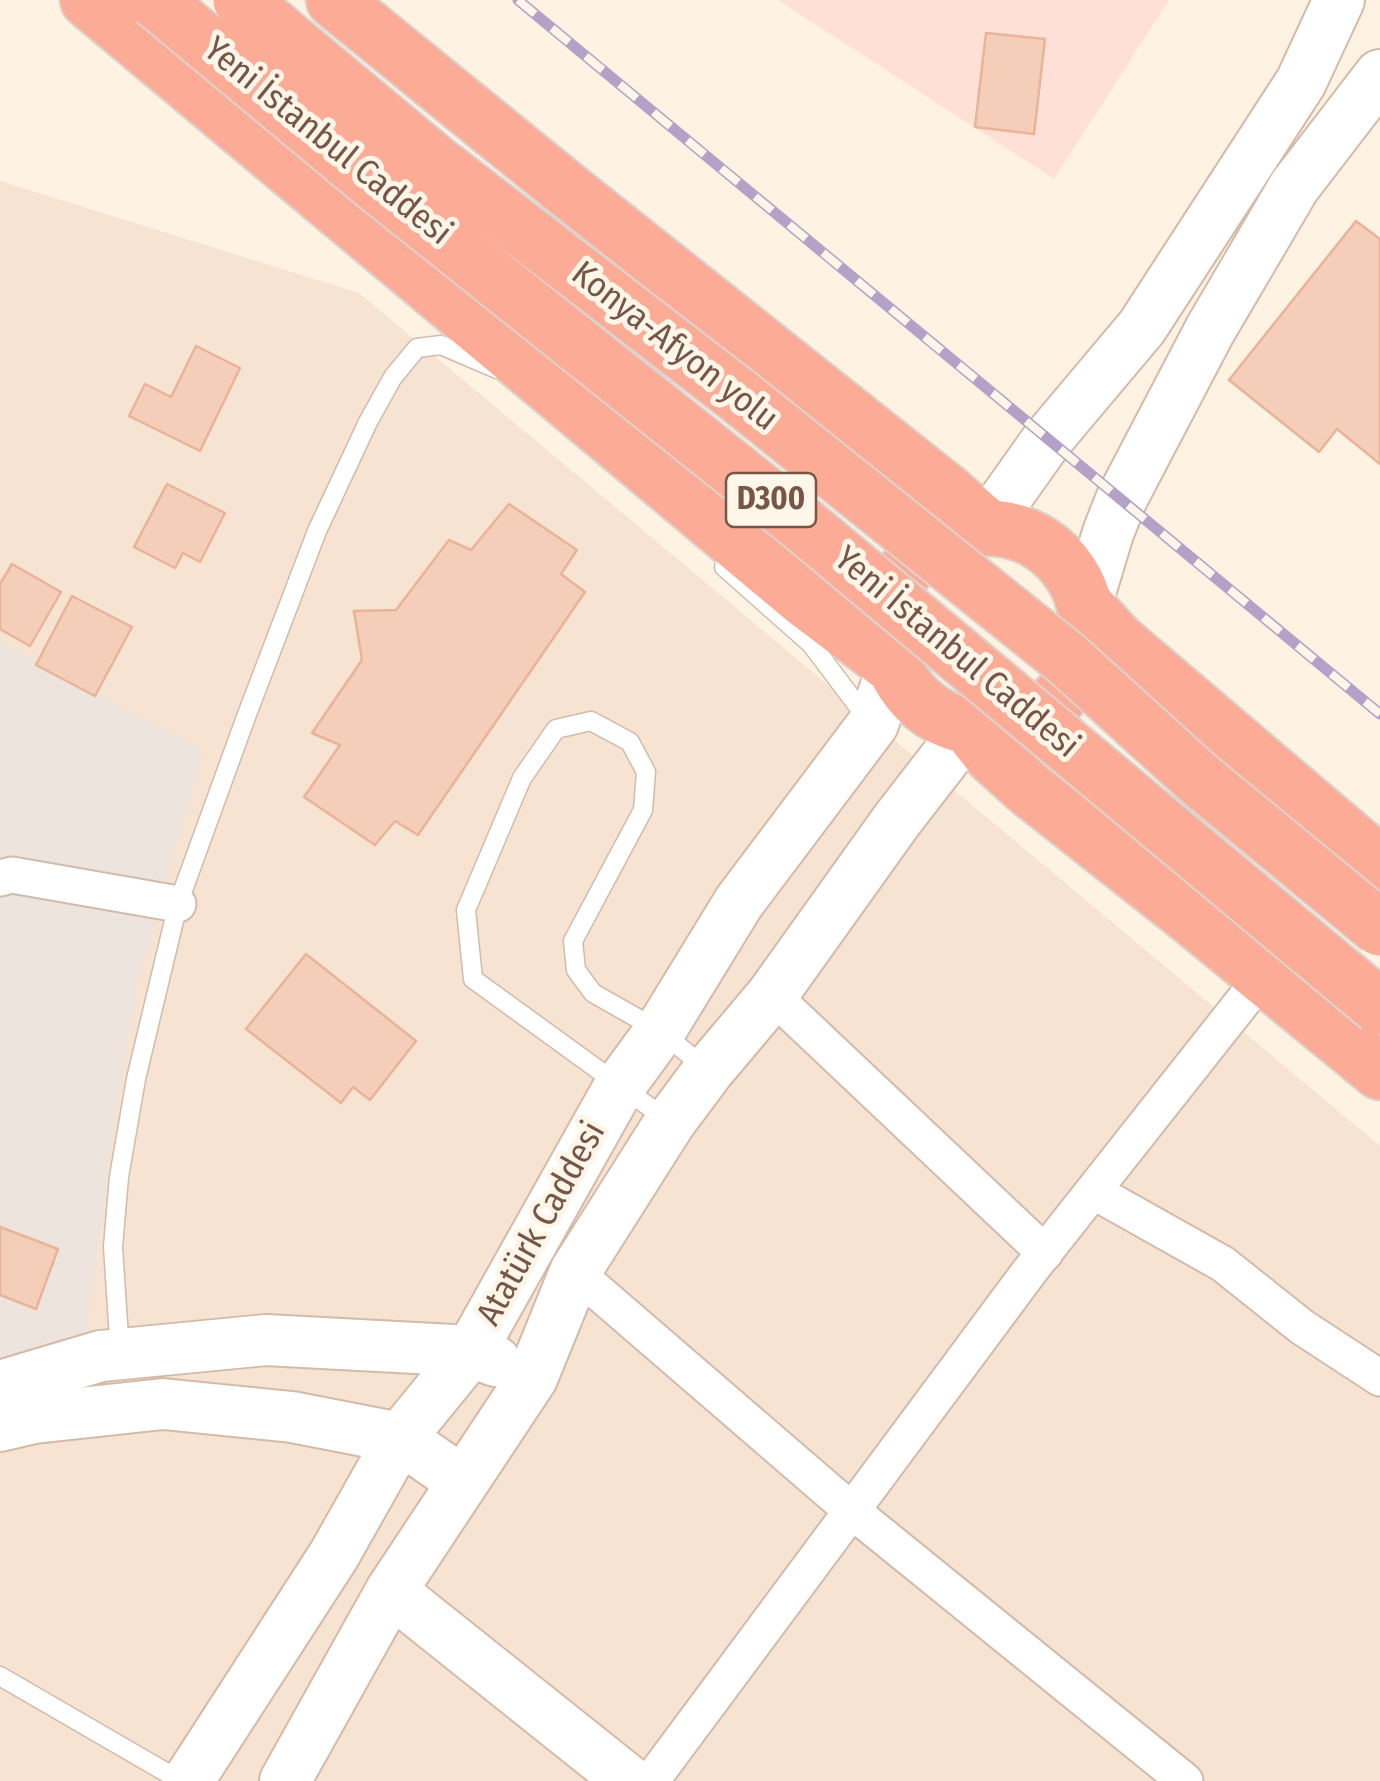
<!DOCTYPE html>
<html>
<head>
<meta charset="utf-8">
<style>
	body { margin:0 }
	canvas { display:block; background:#fef2e3 }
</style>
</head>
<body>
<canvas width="1380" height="1781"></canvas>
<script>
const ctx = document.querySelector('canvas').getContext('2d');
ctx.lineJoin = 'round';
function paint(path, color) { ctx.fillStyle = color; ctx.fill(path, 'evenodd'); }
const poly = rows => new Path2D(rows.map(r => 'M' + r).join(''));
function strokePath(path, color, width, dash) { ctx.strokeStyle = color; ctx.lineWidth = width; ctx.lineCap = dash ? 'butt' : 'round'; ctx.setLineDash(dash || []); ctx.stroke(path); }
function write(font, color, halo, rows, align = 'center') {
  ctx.font = font + ' "Fira Sans Condensed",sans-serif'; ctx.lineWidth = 10; ctx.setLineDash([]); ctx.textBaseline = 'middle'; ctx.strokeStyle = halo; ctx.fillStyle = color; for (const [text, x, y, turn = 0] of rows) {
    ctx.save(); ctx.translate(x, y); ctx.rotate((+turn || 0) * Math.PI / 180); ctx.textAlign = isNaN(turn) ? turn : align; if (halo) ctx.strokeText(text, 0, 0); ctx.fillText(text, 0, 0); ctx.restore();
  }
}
const residential = poly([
	[0,181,359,293,1380,1146,1380,1781,0,1781]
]);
const commercial = poly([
	[778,0,1169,0,1054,179]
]);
const industrial = poly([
	[0,641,203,751,138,981,115,1117,85,1339,59,1341,0,1357]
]);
const building = poly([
	[986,33,1045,39,1034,134,975,127,986,33],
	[1356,221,1380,239,1380,464,1337,429,1319,452,1229,380,1356,221],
	[196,346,240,368,200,451,129,416,145,384,171,397,196,346],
	[167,484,225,513,200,562,183,553,175,568,134,547,167,484],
	[509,504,577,550,561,574,585,592,418,835,395,821,375,845,304,797,340,745,312,733,362,660,354,611,396,610,449,540,471,550,509,504],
	[12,564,61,592,30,646,0,629,0,584,12,564],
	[72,596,132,627,95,696,36,665,72,596],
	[306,954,416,1041,370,1100,353,1087,341,1103,246,1029,306,954],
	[0,1227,58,1249,36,1309,0,1295,0,1227]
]);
const lane = poly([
	[724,567,811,644,867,718],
	[666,1119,473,979,466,910,522,778,556,729,591,721,630,742,646,772,643,810,573,941,576,970,593,993,660,1031,708,1070],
	[120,1353,113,1247,119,1177,136,1079,178,904,246,717,317,531,368,422,393,377,417,348,441,345,497,369],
	[0,1676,181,1781]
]);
const street = poly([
	[0,878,12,875,178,904],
	[772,995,1045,1253],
	[1093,1191,1223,1264,1302,1327,1380,1378],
	[575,1272,852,1511,1185,1781],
	[651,1781,1029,1272,1263,976]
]);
const secondary = poly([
	[986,526,1047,440,1142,327,1301,82,1339,0],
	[1086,606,1108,533,1121,500,1210,330,1294,187,1380,75],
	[0,1386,101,1356,266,1340,471,1351,495,1361],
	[0,1426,34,1418,163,1404,292,1417,400,1438,463,1482],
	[391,1591,629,1781],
	[188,1781,334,1555,400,1438,471,1351,619,1087,660,1031,739,902,873,724,893,666],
	[285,1781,391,1591,532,1378,575,1272,670,1122,708,1071,772,995,897,820,969,727]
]);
const highway = poly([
	[88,0,803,598,893,666],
	[334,0,570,192,946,491,986,526],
	'887 628a100 100 0 1 1 200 0a100 100 0 1 1-200 0Z',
	[1086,606,1118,641,1380,864],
	[969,727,992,756,1030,790,1191,917,1380,1072]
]);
const rail = poly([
	[518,0,1380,714]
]);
const highwayBridge = poly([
	[155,0,376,184,802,524,1380,1007],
	[241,0,437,164,740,397,1067,659,1199,779,1380,928]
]);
const shields = [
	[771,500,90]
];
const shieldNames = [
	["D300",771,500]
];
const streetNames = [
	["Yeni İstanbul Caddesi",327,142,39],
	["Konya-Afyon yolu",674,347,38],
	["Yeni İstanbul Caddesi",956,653,40],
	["Atatürk Caddesi",542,1224,-61]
];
paint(residential, '#f6e3d1');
paint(commercial, '#ffe0d6');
paint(industrial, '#ede4de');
paint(building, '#f5ceb9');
strokePath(building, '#e9b398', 2.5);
strokePath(lane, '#d2bbab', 21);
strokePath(street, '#d2bbab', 39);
strokePath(secondary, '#d5baa8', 54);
strokePath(highway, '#dcd3cf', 59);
strokePath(lane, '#fff', 18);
strokePath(street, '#fff', 35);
strokePath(secondary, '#fff', 50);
strokePath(highway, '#fcac96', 55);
strokePath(rail, '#b4a1c8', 11);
strokePath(rail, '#fff6ea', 8, [22]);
strokePath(highwayBridge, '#dcd3cf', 59, []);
strokePath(highwayBridge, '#fcac96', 55);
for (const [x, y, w] of shields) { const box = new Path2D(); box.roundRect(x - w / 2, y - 27, w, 54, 8); ctx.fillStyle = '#fff6ea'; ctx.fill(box); strokePath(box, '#775647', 2.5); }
write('bold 32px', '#775647', null, shieldNames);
write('35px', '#775647', '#fff6ea', streetNames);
</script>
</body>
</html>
